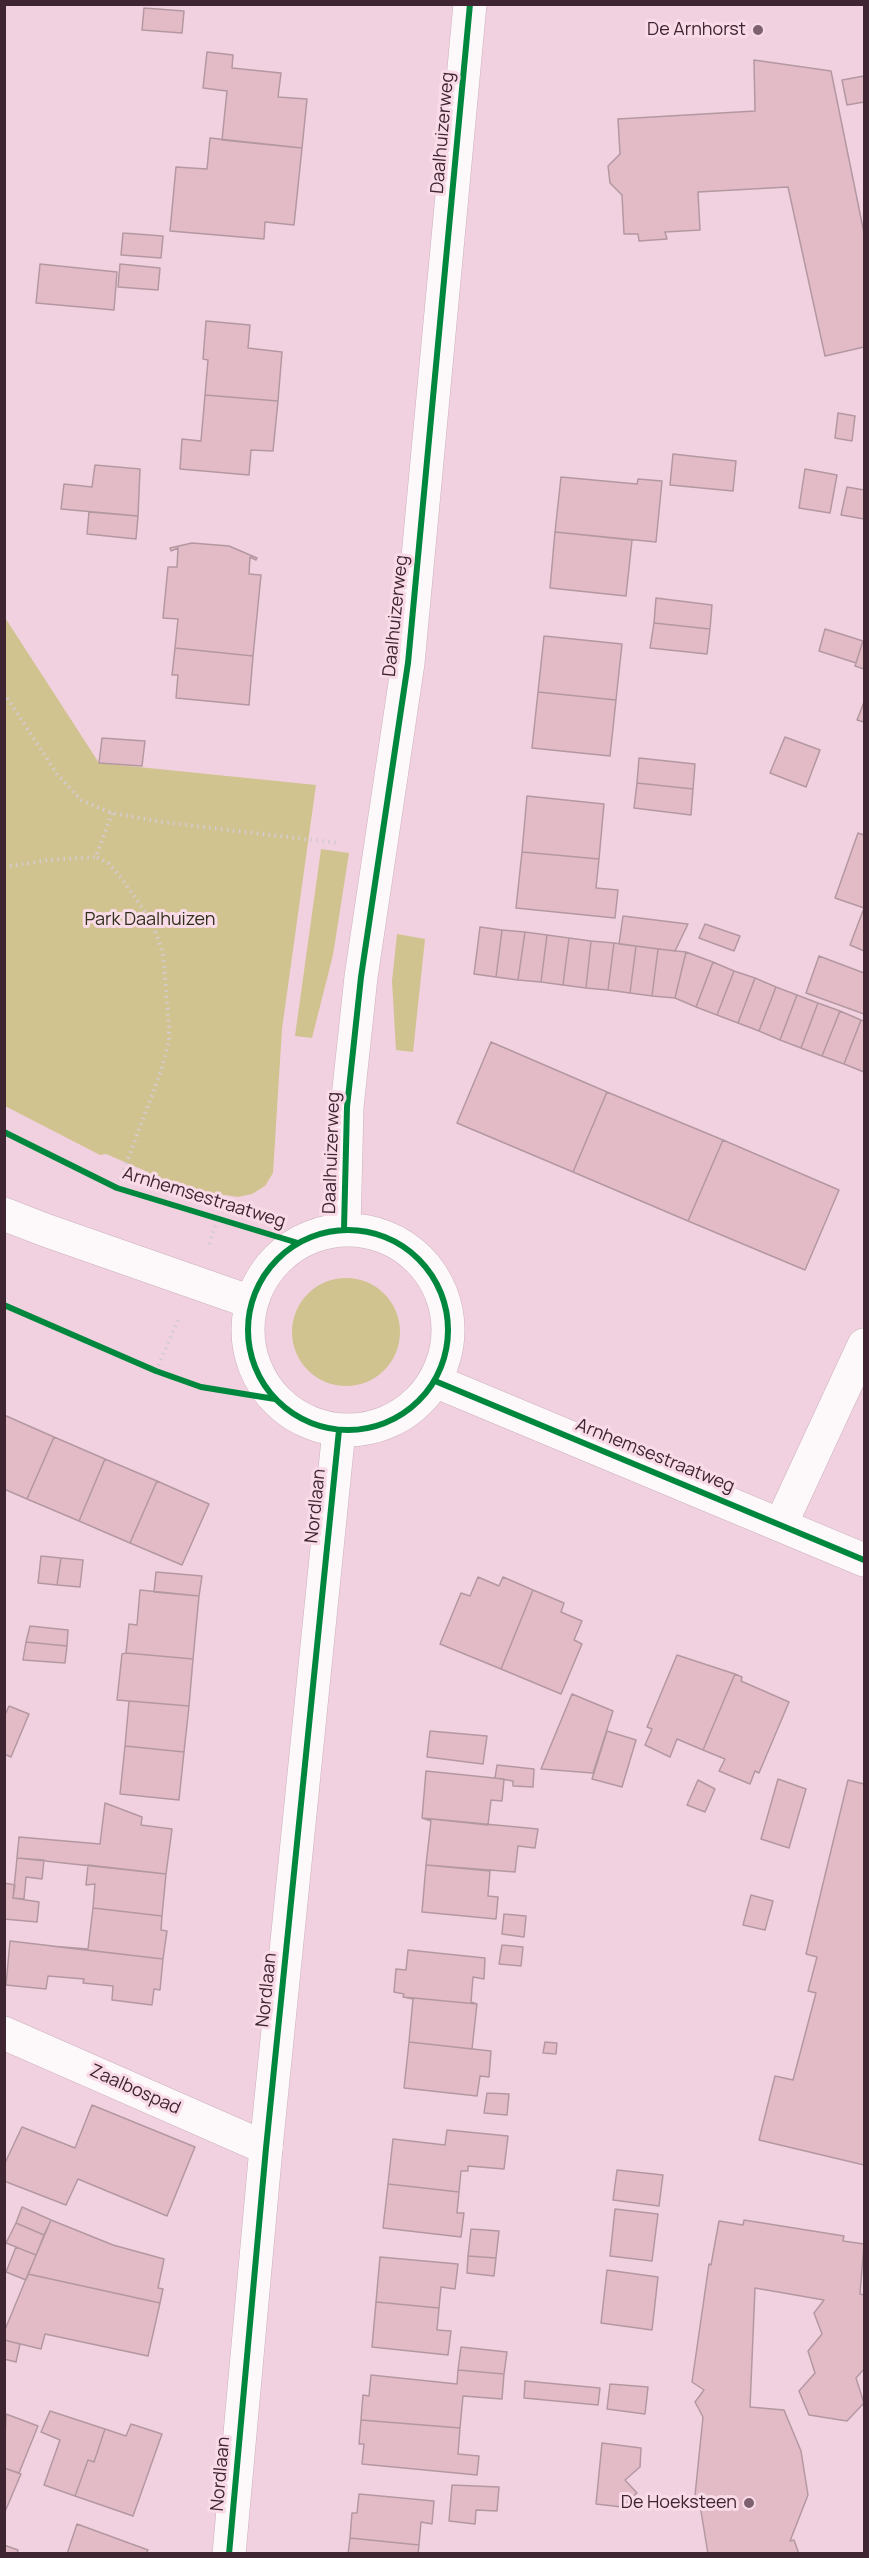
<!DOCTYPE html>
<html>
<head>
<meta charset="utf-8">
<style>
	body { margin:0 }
	#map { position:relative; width:869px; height:2558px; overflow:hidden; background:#f1d1df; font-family:Manrope,sans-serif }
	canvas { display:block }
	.frame { position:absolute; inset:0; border:6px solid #3f2431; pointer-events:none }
</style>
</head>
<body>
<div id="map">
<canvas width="869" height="2558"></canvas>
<div class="frame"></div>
</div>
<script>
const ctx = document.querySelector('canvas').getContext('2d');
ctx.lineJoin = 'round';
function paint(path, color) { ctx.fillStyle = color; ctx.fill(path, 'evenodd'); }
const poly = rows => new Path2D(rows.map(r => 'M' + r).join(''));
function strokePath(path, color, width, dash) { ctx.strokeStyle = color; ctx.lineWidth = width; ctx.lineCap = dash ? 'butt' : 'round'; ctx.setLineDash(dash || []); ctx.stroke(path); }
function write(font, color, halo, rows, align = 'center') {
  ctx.font = font + ' Manrope,sans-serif'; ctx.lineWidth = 6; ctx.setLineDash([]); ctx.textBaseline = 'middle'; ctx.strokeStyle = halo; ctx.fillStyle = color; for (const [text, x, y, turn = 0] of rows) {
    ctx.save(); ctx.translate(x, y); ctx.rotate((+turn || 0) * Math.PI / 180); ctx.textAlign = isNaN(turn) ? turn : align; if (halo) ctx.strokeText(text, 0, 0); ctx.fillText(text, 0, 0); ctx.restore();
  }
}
const green = poly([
	[4,616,99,763,316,785,282,1029,273,1173,265,1186,252,1194,238,1197,212,1193,152,1177,148,1172,106,1154,100,1155,5,1106],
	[321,849,349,853,333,955,312,1038,295,1036],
	[397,934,425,939,413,1052,396,1050,392,981],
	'292 1332a54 54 0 1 1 108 0a54 54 0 1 1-108 0Z'
]);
const building = poly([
	[144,8,184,11,182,33,142,30,144,8],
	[207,52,233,55,232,68,281,73,278,97,307,99,302,148,222,140,227,91,203,88,207,52],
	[754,60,831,71,864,233,864,347,825,356,788,187,698,192,700,230,665,232,667,239,639,241,638,234,624,234,622,195,610,183,608,166,620,154,618,119,755,111,754,60],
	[864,76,864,102,847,105,842,80,864,76],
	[210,138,302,148,294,225,265,222,264,239,170,231,176,167,207,169,210,138],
	[123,233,163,236,161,258,121,255,123,233],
	[40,264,117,272,114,310,36,303,40,264],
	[120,264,160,268,158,290,118,287,120,264],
	[206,321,250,325,248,348,282,352,278,401,205,395,208,360,203,359,206,321],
	[205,395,278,401,273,451,251,450,249,475,180,469,182,439,201,441,205,395],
	[838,413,855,416,852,441,835,438,838,413],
	[673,454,736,461,733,491,670,485,673,454],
	[95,465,140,469,138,516,61,509,64,484,92,487,95,465],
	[805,469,837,475,830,513,799,508,805,469],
	[561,477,637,484,638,479,662,481,656,542,555,532,561,477],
	[847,487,864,490,864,519,841,515,847,487],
	[89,512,138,516,136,539,87,534,89,512],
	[555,532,632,540,626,596,550,588,555,532],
	[192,543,229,546,257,558,256,560,250,557,249,574,261,575,253,656,175,648,178,619,163,618,168,567,177,567,178,548,171,551,170,548,192,543],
	[656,598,712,605,710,629,654,623,656,598],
	[654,623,710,629,707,654,650,648,654,623],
	[825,629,863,641,856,663,819,651,825,629],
	[544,636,622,644,616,700,538,692,544,636],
	[863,641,864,642,864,669,855,666,863,641],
	[175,648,253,656,249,705,176,698,178,675,172,675,175,648],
	[538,692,616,700,610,756,532,748,538,692],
	[864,702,864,722,857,720,864,702],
	[785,737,820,750,806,787,770,773,785,737],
	[102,738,145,741,142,766,99,763,102,738],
	[639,758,695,764,693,789,637,783,639,758],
	[637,783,693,789,691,815,634,808,637,783],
	[527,796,604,804,599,859,522,852,527,796],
	[858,833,864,835,864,951,850,945,864,908,835,898,858,833],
	[522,852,599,859,596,888,618,890,615,918,516,908,522,852],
	[623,916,688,924,675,951,619,944,623,916],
	[705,924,740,936,734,951,699,938,705,924],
	[480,927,502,930,496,977,474,974,480,927],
	[502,930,525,932,518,980,496,977,502,930],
	[525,932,547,935,541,982,518,980,525,932],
	[547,935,569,938,563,985,541,982,547,935],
	[569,938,591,941,586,988,563,985,569,938],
	[591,941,614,943,608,990,586,988,591,941],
	[614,943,636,946,630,993,608,990,614,943],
	[636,946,658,949,652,996,630,993,636,946],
	[658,949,686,952,675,998,652,996,658,949],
	[686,952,713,962,696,1007,675,998,686,952],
	[819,956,864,973,864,1014,806,993,819,956],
	[713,962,734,971,717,1015,696,1007,713,962],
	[734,971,755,978,738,1023,717,1015,734,971],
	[755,978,776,987,759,1031,738,1023,755,978],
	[776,987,797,995,780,1040,759,1031,776,987],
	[797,995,818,1003,801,1048,780,1040,797,995],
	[818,1003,840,1011,822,1056,801,1048,818,1003],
	[840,1011,861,1020,844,1064,822,1056,840,1011],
	[861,1020,864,1021,864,1072,844,1064,861,1020],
	[491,1042,607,1092,573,1172,457,1123,491,1042],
	[607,1092,723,1140,688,1221,573,1172,607,1092],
	[723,1140,839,1190,805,1270,688,1221,723,1140],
	[4,1415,54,1437,27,1499,4,1489,4,1415],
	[54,1437,105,1459,79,1521,27,1499,54,1437],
	[105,1459,157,1481,130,1543,79,1521,105,1459],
	[157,1481,209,1504,182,1565,130,1543,157,1481],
	[41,1556,61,1558,57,1585,38,1583,41,1556],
	[61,1558,83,1560,80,1587,57,1585,61,1558],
	[156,1572,202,1576,199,1596,154,1592,156,1572],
	[478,1577,499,1586,503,1577,533,1590,501,1669,440,1644,461,1593,470,1596,478,1577],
	[140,1590,199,1596,193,1659,126,1653,129,1624,137,1625,140,1590],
	[533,1590,564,1603,561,1612,582,1621,574,1640,582,1644,561,1694,501,1669,533,1590],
	[30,1626,68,1630,67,1646,26,1642,30,1626],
	[26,1642,67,1646,65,1663,23,1660,26,1642],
	[126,1653,193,1659,189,1706,117,1700,122,1654,126,1653],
	[677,1655,735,1674,703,1750,677,1739,670,1757,645,1745,652,1729,647,1727,677,1655],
	[735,1674,742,1677,741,1681,789,1702,759,1773,755,1771,750,1784,719,1771,725,1759,703,1750,735,1674],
	[572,1694,613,1711,593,1773,541,1769,572,1694],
	[129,1701,189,1706,184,1752,125,1746,129,1701],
	[9,1706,29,1714,11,1757,4,1754,4,1717,9,1706],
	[430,1731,487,1736,483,1764,427,1757,430,1731],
	[607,1731,636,1740,622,1787,592,1779,607,1731],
	[125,1746,184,1752,179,1800,120,1794,125,1746],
	[497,1765,534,1769,533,1787,513,1786,513,1781,495,1778,497,1765],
	[426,1771,504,1779,502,1801,491,1800,488,1825,422,1818,426,1771],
	[778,1779,806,1789,789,1848,761,1839,778,1779],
	[698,1780,715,1789,705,1812,687,1805,698,1780],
	[848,1780,864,1784,864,2165,759,2140,775,2076,793,2080,816,1993,808,1991,817,1957,806,1954,848,1780],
	[105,1803,142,1817,141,1825,172,1829,166,1874,17,1858,19,1837,100,1844,105,1803],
	[422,1818,538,1829,535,1848,518,1846,515,1872,426,1865,431,1821,422,1818],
	[17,1858,44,1860,42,1879,26,1877,24,1899,13,1898,17,1858],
	[88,1865,166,1874,162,1916,93,1908,95,1884,86,1885,88,1865],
	[426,1865,490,1871,488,1896,498,1897,496,1919,422,1912,426,1865],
	[4,1883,15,1885,13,1898,39,1902,37,1922,4,1919,4,1883],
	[751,1895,773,1901,765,1930,743,1925,751,1895],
	[93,1908,162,1916,161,1930,167,1931,163,1959,51,1946,88,1949,93,1908],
	[504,1914,526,1916,524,1937,502,1934,504,1914],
	[10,1941,163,1959,160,1990,154,1989,152,2005,112,2000,113,1986,83,1983,84,1979,48,1976,46,1989,6,1985,10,1941],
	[502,1945,523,1947,521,1966,499,1964,502,1945],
	[408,1950,485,1958,484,1979,473,1977,471,2002,477,2004,403,1997,404,1994,394,1992,396,1969,406,1970,408,1950],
	[403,1997,477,2004,472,2049,409,2042,413,1999,403,1997],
	[409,2042,491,2051,489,2077,480,2076,477,2096,404,2088,409,2042],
	[545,2042,557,2043,556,2054,543,2053,545,2042],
	[487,2093,509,2094,507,2115,484,2113,487,2093],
	[92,2105,195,2147,167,2216,78,2179,66,2205,4,2181,4,2165,22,2127,75,2148,92,2105],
	[447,2130,508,2136,504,2169,468,2166,468,2171,461,2171,459,2192,388,2184,393,2139,445,2145,447,2130],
	[617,2170,663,2175,659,2206,613,2200,617,2170],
	[388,2184,459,2192,457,2213,464,2213,461,2237,383,2228,388,2184],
	[22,2207,51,2220,44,2235,16,2223,22,2207],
	[615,2209,658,2214,652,2261,610,2256,615,2209],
	[51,2220,113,2245,164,2259,158,2288,163,2289,160,2303,28,2274,51,2220],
	[744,2220,844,2236,843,2241,864,2244,860,2294,864,2295,864,2369,856,2378,864,2403,847,2421,809,2415,799,2391,815,2373,808,2351,822,2334,814,2313,824,2300,755,2288,750,2407,784,2410,801,2451,808,2495,790,2541,794,2540,799,2554,708,2554,700,2505,694,2505,703,2417,695,2402,704,2390,692,2382,709,2264,711,2265,719,2221,743,2225,744,2220],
	[16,2223,44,2235,36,2255,6,2243,16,2223],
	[471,2229,499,2231,496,2258,468,2256,471,2229],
	[16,2247,36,2255,26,2280,6,2272,16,2247],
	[468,2256,496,2258,494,2276,467,2273,468,2256],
	[380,2257,458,2264,455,2289,441,2287,439,2308,376,2302,380,2257],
	[607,2270,658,2277,652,2330,601,2323,607,2270],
	[28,2274,160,2303,148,2356,45,2334,41,2349,4,2340,4,2332,28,2274],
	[376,2302,439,2308,437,2330,451,2331,448,2355,372,2347,376,2302],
	[4,2340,20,2344,16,2362,4,2359,4,2340],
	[461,2347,507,2352,504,2374,458,2370,461,2347],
	[458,2370,504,2374,502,2399,463,2396,460,2428,361,2420,363,2395,369,2396,371,2375,457,2384,458,2370],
	[525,2381,600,2388,598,2405,524,2398,525,2381],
	[610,2384,648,2387,645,2414,607,2409,610,2384],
	[50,2411,105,2429,94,2462,88,2460,75,2496,44,2485,60,2440,41,2432,50,2411],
	[6,2414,38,2426,19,2473,4,2468,6,2414],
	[361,2420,460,2428,458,2454,479,2456,477,2475,362,2464,364,2444,359,2444,361,2420],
	[131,2424,162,2434,133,2516,75,2496,88,2460,94,2462,105,2429,126,2436,131,2424],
	[602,2443,641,2448,640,2467,625,2480,637,2493,622,2507,596,2504,602,2443],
	[4,2468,21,2474,4,2514,4,2468],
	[452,2485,499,2487,497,2511,476,2510,475,2524,449,2521,452,2485],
	[359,2494,434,2501,432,2524,421,2522,419,2545,350,2538,352,2513,357,2513,359,2494],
	[77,2524,148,2550,146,2554,67,2554,77,2524],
	[350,2538,419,2545,418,2554,348,2554,350,2538],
	[4,2545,18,2550,17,2554,4,2554,4,2545]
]);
const path = poly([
	[4,693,57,774,81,800,112,813,161,822,339,843],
	[112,813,96,857,108,863,122,879,151,920,163,953,169,1026,169,1040,161,1071,117,1188],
	[4,867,47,860,96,857],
	[209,1244,218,1219],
	[156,1371,178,1320]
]);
const minor = poly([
	[781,1524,864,1345],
	[4,2033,266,2148]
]);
const major = poly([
	[4,1214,45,1230,251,1302],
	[344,1229,347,1107,361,977,408,663,470,4],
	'248 1330a100 100 0 1 1 200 0a100 100 0 1 1-200 0Z',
	[435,1381,864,1560],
	[229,2554,266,2148,339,1430]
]);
const cycleway = poly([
	[4,1132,117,1188,298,1243],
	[344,1229,347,1107,361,977,408,663,470,4],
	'248 1330a100 100 0 1 1 200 0a100 100 0 1 1-200 0Z',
	[4,1305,156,1371,201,1387,275,1399],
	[435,1381,864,1560],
	[229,2554,266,2148,339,1430]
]);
const markers = [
	[758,30,6,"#7d616e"],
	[749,2503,6,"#7d616e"]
];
const poiNames = [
	["De Arnhorst",746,30],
	["De Hoeksteen",737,2503]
];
const streetNames = [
	["Daalhuizerweg",443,133,-85],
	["Daalhuizerweg",396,616,-84],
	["Daalhuizerweg",332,1153,-88],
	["Arnhemsestraatweg",204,1198,17],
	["Arnhemsestraatweg",655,1456,22],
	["Nordlaan",316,1506,-84],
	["Nordlaan",267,1990,-84],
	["Zaalbospad",135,2090,24],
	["Nordlaan",221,2474,-85]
];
const parkNames = [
	["Park Daalhuizen",150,920]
];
paint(green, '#d0c38f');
paint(building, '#e2bbc6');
strokePath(building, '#b498a1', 1.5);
strokePath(minor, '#cbb0bc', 34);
strokePath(major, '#cbb0bc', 34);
strokePath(path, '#d5cbd0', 4, [1.5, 4.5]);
strokePath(minor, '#fdf8fa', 33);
strokePath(major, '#fdf8fa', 33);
strokePath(cycleway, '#00873e', 6);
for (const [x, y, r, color] of markers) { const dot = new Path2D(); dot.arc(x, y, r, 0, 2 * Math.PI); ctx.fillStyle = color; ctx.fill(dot); strokePath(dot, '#f9dbe8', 2); }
write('18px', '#3f2431', '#f9dbe8', poiNames, 'right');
write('18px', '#3f2431', '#f9dbe8', streetNames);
write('18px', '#30301a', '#f9dbe8', parkNames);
</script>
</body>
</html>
